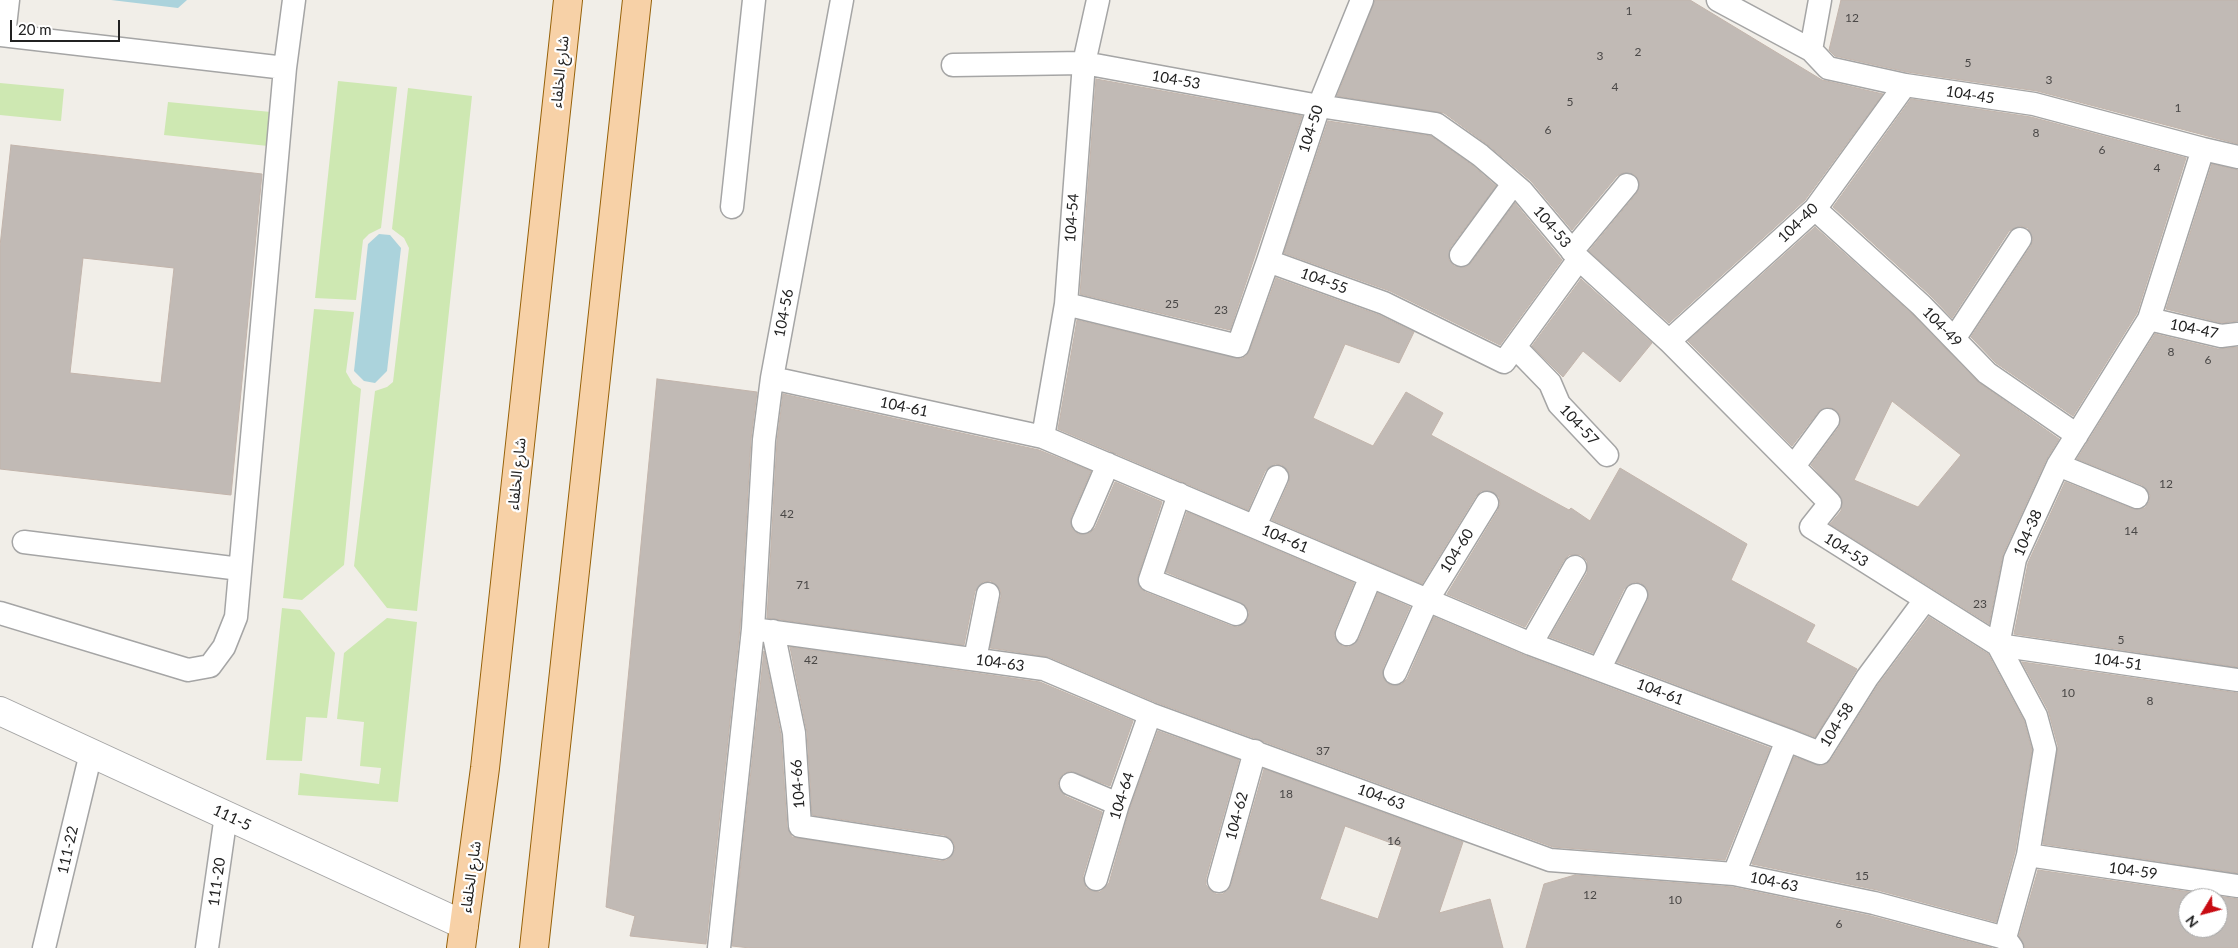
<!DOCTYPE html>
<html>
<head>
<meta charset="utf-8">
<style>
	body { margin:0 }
	#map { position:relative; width:2238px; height:948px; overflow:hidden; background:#f1eee8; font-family:Lato,sans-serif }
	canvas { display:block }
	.north { position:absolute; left:2178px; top:888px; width:50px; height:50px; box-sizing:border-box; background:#fff; border:1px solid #a6a6a6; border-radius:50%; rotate:233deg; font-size:14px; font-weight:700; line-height:20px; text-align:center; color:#212121 }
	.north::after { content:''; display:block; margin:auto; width:18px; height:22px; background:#c80b12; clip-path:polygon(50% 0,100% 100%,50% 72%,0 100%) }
	.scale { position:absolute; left:10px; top:20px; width:110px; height:22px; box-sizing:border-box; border:2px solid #212121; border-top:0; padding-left:6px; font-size:15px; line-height:18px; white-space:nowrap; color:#212121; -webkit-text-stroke:4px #fff; paint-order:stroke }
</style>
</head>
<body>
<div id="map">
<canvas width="2238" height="948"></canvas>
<div class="north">N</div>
<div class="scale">20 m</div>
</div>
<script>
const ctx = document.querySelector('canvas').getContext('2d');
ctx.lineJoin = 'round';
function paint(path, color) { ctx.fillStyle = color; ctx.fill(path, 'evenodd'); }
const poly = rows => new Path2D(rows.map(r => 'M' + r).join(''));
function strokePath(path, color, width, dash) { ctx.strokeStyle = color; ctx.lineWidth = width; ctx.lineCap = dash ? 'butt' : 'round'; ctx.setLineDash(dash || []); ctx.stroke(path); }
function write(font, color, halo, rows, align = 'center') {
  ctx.font = font + ' Lato,"Noto Sans Arabic",sans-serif'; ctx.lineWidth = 4.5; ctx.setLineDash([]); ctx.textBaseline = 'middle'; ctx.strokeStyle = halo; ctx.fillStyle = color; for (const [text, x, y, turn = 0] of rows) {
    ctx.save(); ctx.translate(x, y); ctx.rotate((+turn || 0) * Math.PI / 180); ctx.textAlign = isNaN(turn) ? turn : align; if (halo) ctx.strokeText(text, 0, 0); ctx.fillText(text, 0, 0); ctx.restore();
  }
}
const grass = poly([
	[338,81,397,87,381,228,369,234,363,240,356,300,315,298],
	[0,83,64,89,61,121,0,115],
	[408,88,472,96,417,611,387,608,354,566,375,391,387,387,393,382,409,248,404,238,392,229],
	[168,102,271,112,268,146,164,135],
	[314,309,354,312,346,372,353,384,361,389,344,565,302,600,283,598],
	[282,608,300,610,335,653,327,718,306,717,302,761,266,760],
	[387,618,417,622,398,802,298,795,300,773,379,784,381,768,360,766,364,722,337,719,344,653]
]);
const water = poly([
	[111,0,187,0,178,8],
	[379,234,390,235,401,248,387,371,375,383,364,381,354,371,368,244]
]);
const building = poly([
	[1375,0,1690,0,1822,80,1883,94,1805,200,1669,323,1589,251,1637,193,1639,181,1635,175,1623,173,1617,176,1572,230,1531,181,1488,145,1444,113,1337,96,1375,0],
	[1841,0,2238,0,2238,144,2037,91,1907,72,1835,56,1829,50,1841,0],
	[1096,79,1302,116,1230,330,1080,294,1096,79],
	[1911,99,2031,117,2186,158,2137,313,2073,416,1996,363,1971,337,2031,246,2033,239,2028,228,2020,226,2009,231,1952,318,1930,295,1833,207,1911,99],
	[1328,121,1431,136,1472,165,1496,186,1450,248,1449,260,1454,266,1466,267,1471,263,1515,203,1562,260,1500,345,1390,291,1284,253,1328,121],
	[11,145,262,174,231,495,0,469,0,246,11,145],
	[83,258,174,268,161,383,70,373,83,258],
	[2212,164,2238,170,2238,321,2222,323,2166,309,2212,164],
	[1815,227,1912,314,1978,382,2059,439,2046,460,2003,554,1989,624,1830,524,1841,511,1842,499,1811,465,1839,427,1840,415,1836,410,1829,407,1818,412,1792,446,1688,341,1815,227],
	[1892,401,1961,455,1918,507,1854,480,1892,401],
	[1276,278,1379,315,1414,332,1399,363,1345,344,1313,418,1373,446,1406,392,1443,413,1431,435,1569,510,1571,508,1590,521,1620,468,1747,544,1731,580,1815,625,1806,642,1857,669,1815,737,1617,662,1648,600,1647,588,1641,583,1635,582,1624,589,1593,653,1550,637,1587,573,1587,561,1581,555,1569,555,1564,560,1525,627,1447,594,1498,510,1500,504,1499,497,1493,492,1481,491,1476,496,1422,584,1272,520,1289,482,1288,470,1282,465,1275,464,1265,471,1248,510,1058,429,1077,320,1241,359,1246,356,1250,350,1276,278],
	[1581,279,1652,343,1620,382,1583,351,1563,377,1532,346,1581,279],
	[2155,334,2218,349,2238,347,2238,667,2014,634,2028,563,2065,482,2133,509,2145,508,2149,502,2150,495,2142,485,2077,459,2155,334],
	[657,379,757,392,751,439,740,628,706,944,630,936,635,916,606,907,657,379],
	[783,394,1039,450,1091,471,1071,517,1072,529,1078,534,1090,533,1095,528,1115,482,1162,502,1138,576,1140,588,1145,592,1231,626,1238,627,1248,619,1249,612,1246,606,1166,572,1187,512,1354,583,1335,629,1334,636,1342,646,1349,647,1359,639,1378,593,1410,607,1383,668,1384,680,1390,685,1402,684,1407,679,1434,617,1526,656,1770,748,1725,860,1553,847,1155,702,1049,657,990,648,1001,596,1000,589,991,581,983,582,975,591,964,645,767,618,777,441,783,394],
	[1929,617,1988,654,2024,721,2032,750,2015,852,1996,922,1877,890,1752,864,1794,757,1821,766,1831,760,1878,685,1929,617],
	[790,647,1040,682,1133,721,1110,786,1070,771,1063,774,1059,779,1058,786,1065,796,1102,812,1083,876,1086,888,1092,891,1100,892,1105,888,1109,883,1130,808,1158,731,1239,760,1206,878,1206,885,1210,890,1216,894,1223,894,1231,885,1264,769,1463,842,1439,913,1490,899,1503,948,750,948,732,946,764,651,781,735,787,827,792,837,940,861,947,860,955,850,954,843,950,838,944,835,812,815,807,732,790,647],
	[1345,826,1402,847,1378,919,1320,899,1345,826],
	[2022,662,2238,693,2238,873,2043,844,2058,746,2048,710,2022,662],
	[2038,870,2238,899,2238,948,2025,948,2019,936,2038,870],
	[2188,898,2218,898,2218,928,2188,928,2188,898],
	[1575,875,1732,887,1871,916,1992,948,1526,948,1544,884,1575,875]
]);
const lane = poly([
	[1718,0,1811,50,1828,68,1905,85,2034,104,2203,149,2238,157],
	[0,35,285,68,294,0],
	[4,35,8,0],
	[1811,50,1820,0],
	[953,65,1084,63,1319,106,1436,124,1480,155,1522,191,1579,259,1669,341,1830,503,1811,527,1998,645,2238,680],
	[732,207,754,0],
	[1815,209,1921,305,1987,373,2077,435],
	[1572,251,1627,185],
	[1461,255,1513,184],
	[1268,261,1319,106,1362,0],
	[1066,304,1238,346,1268,261,1384,303,1504,362,1579,259],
	[2149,319,2221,336,2238,334],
	[1954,339,2020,239],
	[1669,341,1815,209,1905,85],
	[1516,348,1550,383,1559,404,1607,455],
	[772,378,1043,437,1531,644,1787,740],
	[1043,437,1066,304,1084,63,1098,0],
	[2058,465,2137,497],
	[1794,466,1828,420],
	[1179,494,1150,580,1236,614],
	[1083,522,1108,464],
	[1255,526,1277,477],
	[24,542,240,569],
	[0,613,188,670,210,666,224,647,236,617,285,68],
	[753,629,1044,669,1150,714,1550,860,1734,874,1874,903,2005,938,2012,948],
	[773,631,794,733,800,826,942,848],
	[1347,634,1371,576],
	[1531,644,1575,567],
	[975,659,988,594],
	[1600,668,1636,595],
	[1395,673,1428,599,1487,503],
	[1071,784,1118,804],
	[2028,855,2238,886],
	[1734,874,1787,740,1820,753,1867,678,1925,600],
	[1096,879,1118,804,1150,714],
	[1219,881,1255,751],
	[2005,938,2028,855,2045,749,2036,716,1998,645,2015,559,2058,465,2149,319,2203,149],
	[44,948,91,753],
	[207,948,226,815],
	[719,948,753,629,764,440,772,378,842,0]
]);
const street = poly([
	[0,711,464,925]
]);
const primary = poly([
	[461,948,485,768,568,0],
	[534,948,637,0]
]);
const numberNames = [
	["1",1629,11],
	["12",1852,18],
	["2",1638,52],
	["3",1600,56],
	["5",1968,63],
	["3",2049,80],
	["4",1615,87],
	["5",1570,102],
	["1",2178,108],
	["6",1548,130],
	["8",2036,133],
	["6",2102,150],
	["4",2157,168],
	["25",1172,304],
	["23",1221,310],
	["8",2171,352],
	["6",2208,360],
	["12",2166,484],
	["42",787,514],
	["14",2131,531],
	["71",803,585],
	["23",1980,604],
	["5",2121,640],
	["42",811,660],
	["10",2068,693],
	["8",2150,701],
	["37",1323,751],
	["18",1286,794],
	["16",1394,841],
	["15",1862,876],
	["12",1590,895],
	["10",1675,900],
	["6",1839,924]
];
const streetNames = [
	["شارع الخلفاء",560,72,-84],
	["104-53",1176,80,10],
	["104-45",1970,95,9],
	["104-50",1311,129,-72],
	["104-54",1072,218,-86],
	["104-40",1798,223,-44],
	["104-53",1552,227,50],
	["104-55",1324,281,20],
	["104-56",784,313,-79],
	["104-49",1942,327,46],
	["104-47",2194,329,12],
	["104-61",904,407,12],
	["104-57",1579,425,47],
	["شارع الخلفاء",517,474,-84],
	["104-38",2028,533,-66],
	["104-61",1285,539,23],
	["104-53",1846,550,33],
	["104-60",1457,551,-58],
	["104-51",2118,662,8],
	["104-63",1000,663,8],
	["104-61",1660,692,21],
	["104-58",1837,725,-58],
	["104-66",798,784,-94],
	["104-64",1122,796,-72],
	["104-63",1381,797,20],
	["104-62",1237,816,-75],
	["111-5",232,818,25],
	["111-22",68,850,-77],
	["104-59",2133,871,8],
	["شارع الخلفاء",471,877,-82],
	["111-20",217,882,-82],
	["104-63",1774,882,12]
];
paint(grass, '#cee8b2');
paint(water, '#abd3dc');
paint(building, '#c1bab5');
strokePath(building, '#c2b4ab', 1);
strokePath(lane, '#a5a5a5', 25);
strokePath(street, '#a5a5a5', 30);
strokePath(primary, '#966108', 30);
strokePath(lane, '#fff', 22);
strokePath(street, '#fff', 28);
strokePath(primary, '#f7d1a7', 28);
write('12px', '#494746', null, numberNames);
write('15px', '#212121', '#fff', streetNames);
</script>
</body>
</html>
